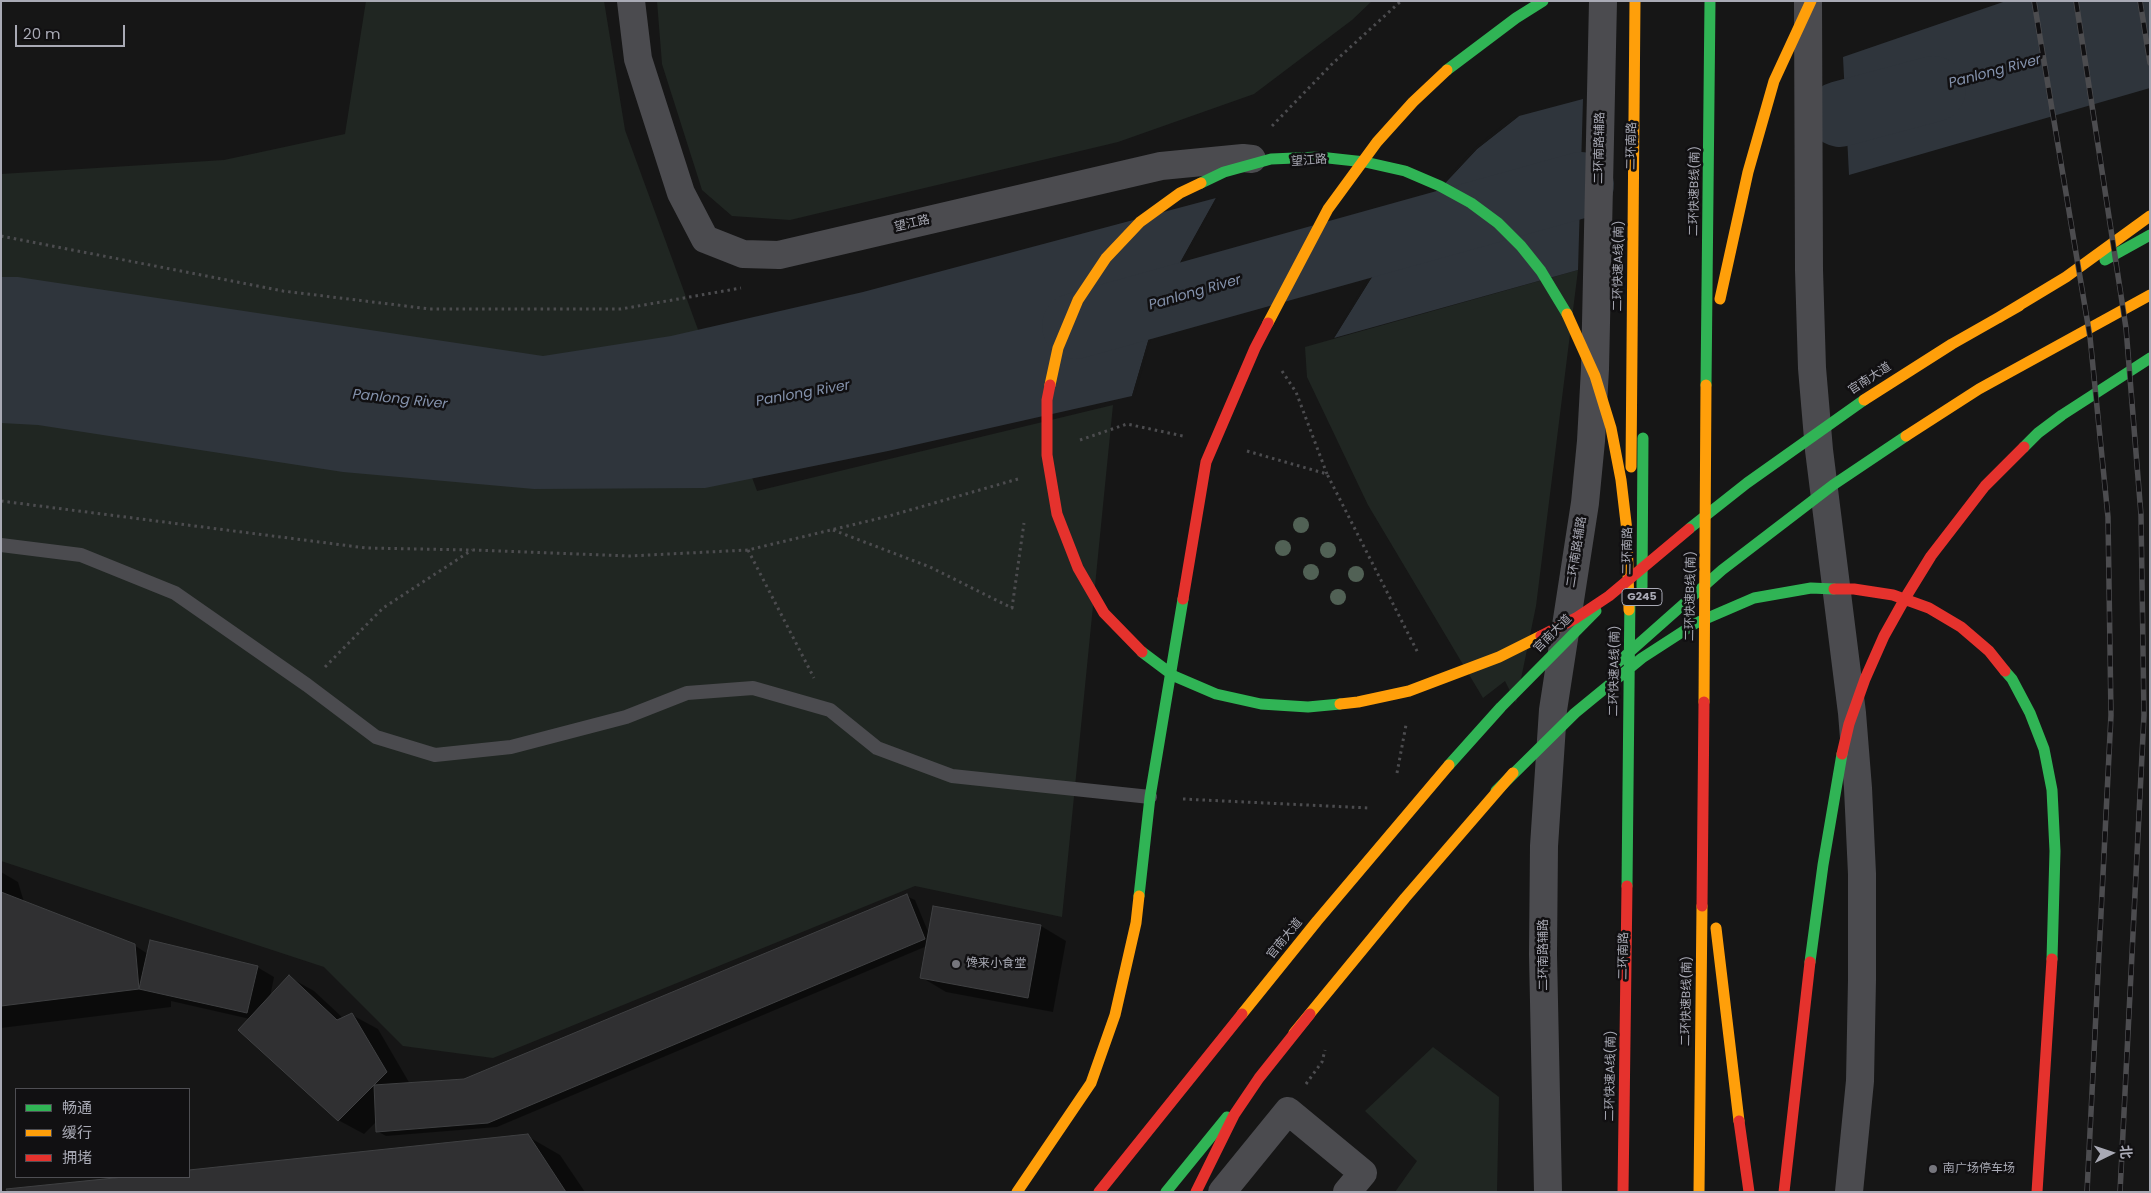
<!DOCTYPE html>
<html>
<head>
<meta charset="utf-8">
<style>
	body { margin:0 }
	#map { position:relative; width:2151px; height:1193px; overflow:hidden; background:#161616; font-family:Poppins,"Noto Sans SC",sans-serif }
	canvas { display:block }
	.frame { position:absolute; inset:0; border:2px solid #a9aab5; pointer-events:none }
	.legend { position:absolute; left:15px; top:1088px; width:175px; height:90px; box-sizing:border-box; background:#111012; border:1px solid #4e4e53; margin:0; padding:6px 9px; list-style:none; font-size:15px; color:#a9aab5 }
	.legend li { display:flex; align-items:center; gap:10px; height:25px }
	.legend b { width:25px; border:1px solid #4e4e53 }
	.north { position:absolute; left:2086px; top:1128px; width:50px; height:50px; -webkit-text-stroke:4px #111012; paint-order:stroke; rotate:86deg; font-size:14px; font-weight:700; line-height:20px; text-align:center; color:#a9aab5 }
	.north::after { content:''; display:block; margin:auto; width:18px; height:22px; background:#a9aab5; clip-path:polygon(50% 0,100% 100%,50% 72%,0 100%) }
	.scale { position:absolute; left:15px; top:25px; width:110px; height:22px; box-sizing:border-box; border:2px solid #a9aab5; border-top:0; padding-left:6px; font-size:15px; line-height:18px; white-space:nowrap; color:#a9aab5; -webkit-text-stroke:4px #111012; paint-order:stroke }
</style>
</head>
<body>
<div id="map">
<canvas width="2151" height="1193"></canvas>
<div class="frame"></div>
<ul class="legend">
<li><b style="height:6px;background:#30b455"></b>畅通</li>
<li><b style="height:6px;background:#ff9f0a"></b>缓行</li>
<li><b style="height:6px;background:#e5322d"></b>拥堵</li>
</ul>
<div class="north">北</div>
<div class="scale">20 m</div>
</div>
<script>
const ctx = document.querySelector('canvas').getContext('2d');
ctx.lineJoin = 'round';
function paint(path, color) { ctx.fillStyle = color; ctx.fill(path, 'evenodd'); }
const poly = rows => new Path2D(rows.map(r => 'M' + r).join(''));
function strokePath(path, color, width, dash) { ctx.strokeStyle = color; ctx.lineWidth = width; ctx.lineCap = dash ? 'butt' : 'round'; ctx.setLineDash(dash || []); ctx.stroke(path); }
function write(font, color, halo, rows, align = 'center') {
  ctx.font = font + ' Poppins,"Noto Sans SC",sans-serif'; ctx.lineWidth = 5; ctx.setLineDash([]); ctx.textBaseline = 'middle'; ctx.strokeStyle = halo; ctx.fillStyle = color; for (const [text, x, y, turn = 0] of rows) {
    ctx.save(); ctx.translate(x, y); ctx.rotate((+turn || 0) * Math.PI / 180); ctx.textAlign = isNaN(turn) ? turn : align; if (halo) ctx.strokeText(text, 0, 0); ctx.fillText(text, 0, 0); ctx.restore();
  }
}
const green = poly([
	[366,1,604,1,625,130,757,491,1113,405,1062,917,915,886,493,1058,403,1046,324,967,1,861,1,174,224,160,345,134],
	[657,1,1372,1,1352,20,1254,94,1118,142,790,220,732,216,702,190,662,64],
	[1578,270,1536,606,1516,703,1505,681,1483,698,1368,505,1307,377,1305,347],
	[1433,1047,1499,1097,1497,1192,1395,1192,1417,1161,1365,1111]
]);
const water = poly([
	[2006,1,2150,1,2150,88,1849,175,1843,57],
	[1583,99,1578,270,1334,338,1370,280,1418,212,1477,149,1519,116],
	[1216,198,1181,261,1149,338,1132,396,888,451,705,488,534,489,343,472,38,425,1,423,1,277,18,277,543,356,671,336,863,292]
]);
const pier = poly([
	[1519,116,1477,149,1418,212,1370,280,1334,338,1332,339,1368,278,1416,210,1475,147,1512,118],
	[1218,197,1183,262,1151,339,1135,395,1132,396,1149,338,1181,261,1216,198]
]);
const shadow = poly([
	[1,872,18,882,24,902,134,945,148,954,257,967,274,977,270,997,289,977,314,991,343,1018,352,1015,378,1029,410,1084,464,1080,906,896,915,900,929,934,1041,926,1066,941,1053,1012,946,992,921,977,927,946,497,1127,386,1136,377,1131,377,1121,364,1134,338,1120,250,1019,171,1001,171,1007,1,1028],
	[527,1136,560,1155,585,1192,9,1192,8,1190,136,1177,189,1177,189,1171]
]);
const river = poly([
	[1840,114,1933,89],
	[1075,326,1581,185]
]);
const building = poly([
	[1,892,135,944,139,989,1,1006,1,892],
	[907,894,925,939,488,1123,376,1132,374,1085,464,1079,907,894],
	[933,906,1041,925,1028,998,920,978,933,906],
	[150,940,258,966,247,1013,139,989,150,940],
	[289,975,337,1020,352,1013,387,1072,338,1121,238,1030,289,975],
	[528,1134,566,1192,8,1192,6,1189,124,1177,189,1177,189,1170,528,1134]
]);
const path = poly([
	[1272,126,1333,63,1401,1],
	[1,236,283,291,430,309,621,309,741,288],
	[1282,371,1296,392,1327,474],
	[1080,440,1127,424,1183,436],
	[1247,451,1327,474,1418,653],
	[1,501,366,548,472,550,629,556,748,550,889,516,1018,479],
	[833,530,930,567,1012,608,1024,523],
	[748,550,814,678],
	[325,667,383,608,472,550],
	[1397,773,1406,725],
	[1183,799,1369,808],
	[1306,1084,1322,1062,1325,1050]
]);
const lane = poly([
	[1,545,81,555,175,593,307,685,376,737,435,755,511,747,626,717,687,693,753,688,830,710,877,748,952,776,1150,797]
]);
const street = poly([
	[631,1,638,59,681,193,705,239,743,254,779,255,1161,166,1243,158,1252,159],
	[1808,2,1809,270,1812,368,1819,450,1852,713,1858,788,1862,874,1862,980,1860,1081,1849,1192],
	[1222,1192,1288,1111,1363,1173,1347,1192],
	[1548,1192,1543,954,1544,846,1553,710,1585,503,1591,441,1595,369,1603,1]
]);
const fast = poly([
	[1447,70,1516,18,1543,1],
	[1201,183,1224,172,1271,159,1319,157,1365,162,1405,171,1440,186,1471,203,1498,223,1521,246,1541,271,1567,314],
	[2105,260,2150,235],
	[1706,385,1710,1],
	[2024,447,2038,433,2062,415,2150,358],
	[1690,528,1747,483,1864,400],
	[1642,587,1643,438],
	[1142,652,1174,676,1216,694,1261,704,1308,707,1340,704],
	[1616,664,1722,570,1833,485,1906,436],
	[2005,671,2012,679,2030,713,2044,749,2052,790,2055,851,2052,959],
	[1449,765,1501,707,1596,611],
	[1496,791,1575,713,1642,658,1696,623,1754,598,1811,588,1834,589],
	[1627,886,1630,593],
	[1139,896,1150,797,1183,599],
	[1810,962,1823,865,1842,754],
	[1166,1192,1227,1117]
]);
const slow = poly([
	[1720,299,1748,172,1774,81,1811,1],
	[1567,314,1595,376,1611,428,1621,480,1627,531,1629,610],
	[1998,318,2066,277,2150,216],
	[1268,323,1328,209,1377,142,1413,102,1447,70],
	[1050,385,1058,348,1078,300,1106,258,1140,222,1180,193,1201,183],
	[1864,400,1952,344,2019,306],
	[1906,436,1979,389,2150,295],
	[1631,467,1635,1],
	[1704,702,1706,385],
	[1340,704,1358,702,1409,691,1499,657,1541,636],
	[1716,928,1739,1121],
	[1242,1014,1317,921,1449,765],
	[1294,1033,1405,898,1513,773],
	[1017,1192,1091,1083,1115,1015,1136,923,1139,896],
	[1699,1192,1702,906]
]);
const jam = poly([
	[1050,385,1047,400,1047,455,1057,514,1078,568,1104,613,1142,652],
	[1834,589,1854,589,1893,595,1929,608,1961,627,1989,651,2005,671],
	[1183,599,1206,462,1255,348,1268,323],
	[1541,636,1576,618,1609,596,1689,529],
	[1842,754,1849,724,1865,679,1884,636,1907,595,1931,556,1985,486,2024,447],
	[1702,906,1704,702],
	[1739,1121,1749,1192],
	[1099,1192,1242,1014],
	[1196,1192,1234,1115,1259,1078,1310,1014],
	[1623,1192,1627,886],
	[1784,1192,1810,962],
	[2037,1192,2052,959]
]);
const rail = poly([
	[2034,1,2090,337,2108,517,2111,715,2087,1192],
	[2076,1,2126,328,2141,515,2144,715,2120,1192],
	[2140,1,2150,63]
]);
const trees = [
	[1301,525],
	[1283,548],
	[1328,550],
	[1311,572],
	[1356,574],
	[1338,597]
];
const markers = [
	[956,964,5,"#76767d"],
	[1933,1169,5,"#76767d"]
];
const shields = [
	[1642,597,40]
];
const shieldNames = [
	["G245",1642,597]
];
const streetNames = [
	["二环南路",1632,146,-89],
	["二环南路辅路",1600,148,-89],
	["望江路",1309,161,-4],
	["二环快速B线(南)",1695,191,-89],
	["望江路",912,224,-13],
	["二环快速A线(南)",1619,266,-89],
	["官南大道",1870,379,-33],
	["二环南路",1628,551,-89],
	["二环南路辅路",1577,552,-81],
	["二环快速B线(南)",1691,596,-89],
	["官南大道",1553,634,-45],
	["二环快速A线(南)",1615,671,-89],
	["官南大道",1285,939,-51],
	["二环南路辅路",1544,955,-90],
	["二环南路",1624,956,-89],
	["二环快速B线(南)",1687,1001,-89],
	["二环快速A线(南)",1611,1076,-89]
];
const poiNames = [
	["馋来小食堂",966,964],
	["南广场停车场",1943,1169]
];
const waterNames = [
	["Panlong River",1995,72,-15],
	["Panlong River",1195,293,-16],
	["Panlong River",803,394,-10],
	["Panlong River",400,400,6]
];
paint(green, '#202622');
paint(water, '#2f353c');
paint(pier, '#161616');
paint(shadow, '#0007');
strokePath(river, '#2f353c', 66);
paint(building, '#303032');
strokePath(building, '#3f4042', 1);
strokePath(path, '#4c4c4f', 3, [2.5, 4]);
strokePath(lane, '#4b4b4f', 14);
strokePath(street, '#4b4b4f', 28);
strokePath(fast, '#30b455', 11);
strokePath(slow, '#ff9f0a', 11);
strokePath(jam, '#e5322d', 11);
strokePath(rail, '#4c4c4f', 5.5);
strokePath(rail, '#111012', 4, [11]);
ctx.fillStyle = '#516155';
for (const [x, y] of trees) { ctx.beginPath(); ctx.arc(x, y, 8, 0, 2 * Math.PI); ctx.fill(); }
for (const [x, y, r, color] of markers) { const dot = new Path2D(); dot.arc(x, y, r, 0, 2 * Math.PI); ctx.fillStyle = color; ctx.fill(dot); strokePath(dot, '#111012', 2); }
for (const [x, y, w] of shields) { const box = new Path2D(); box.roundRect(x - w / 2, y - 8.5, w, 17, 4); ctx.fillStyle = '#111012'; ctx.fill(box); strokePath(box, '#a9aab5', 1); }
write('bold 11px', '#a9aab5', null, shieldNames);
write('12px', '#a9aab5', '#111012', streetNames);
write('12px', '#a9aab5', '#111012', poiNames, 'left');
write('italic 14px', '#8492ac', '#111012', waterNames);
</script>
</body>
</html>
